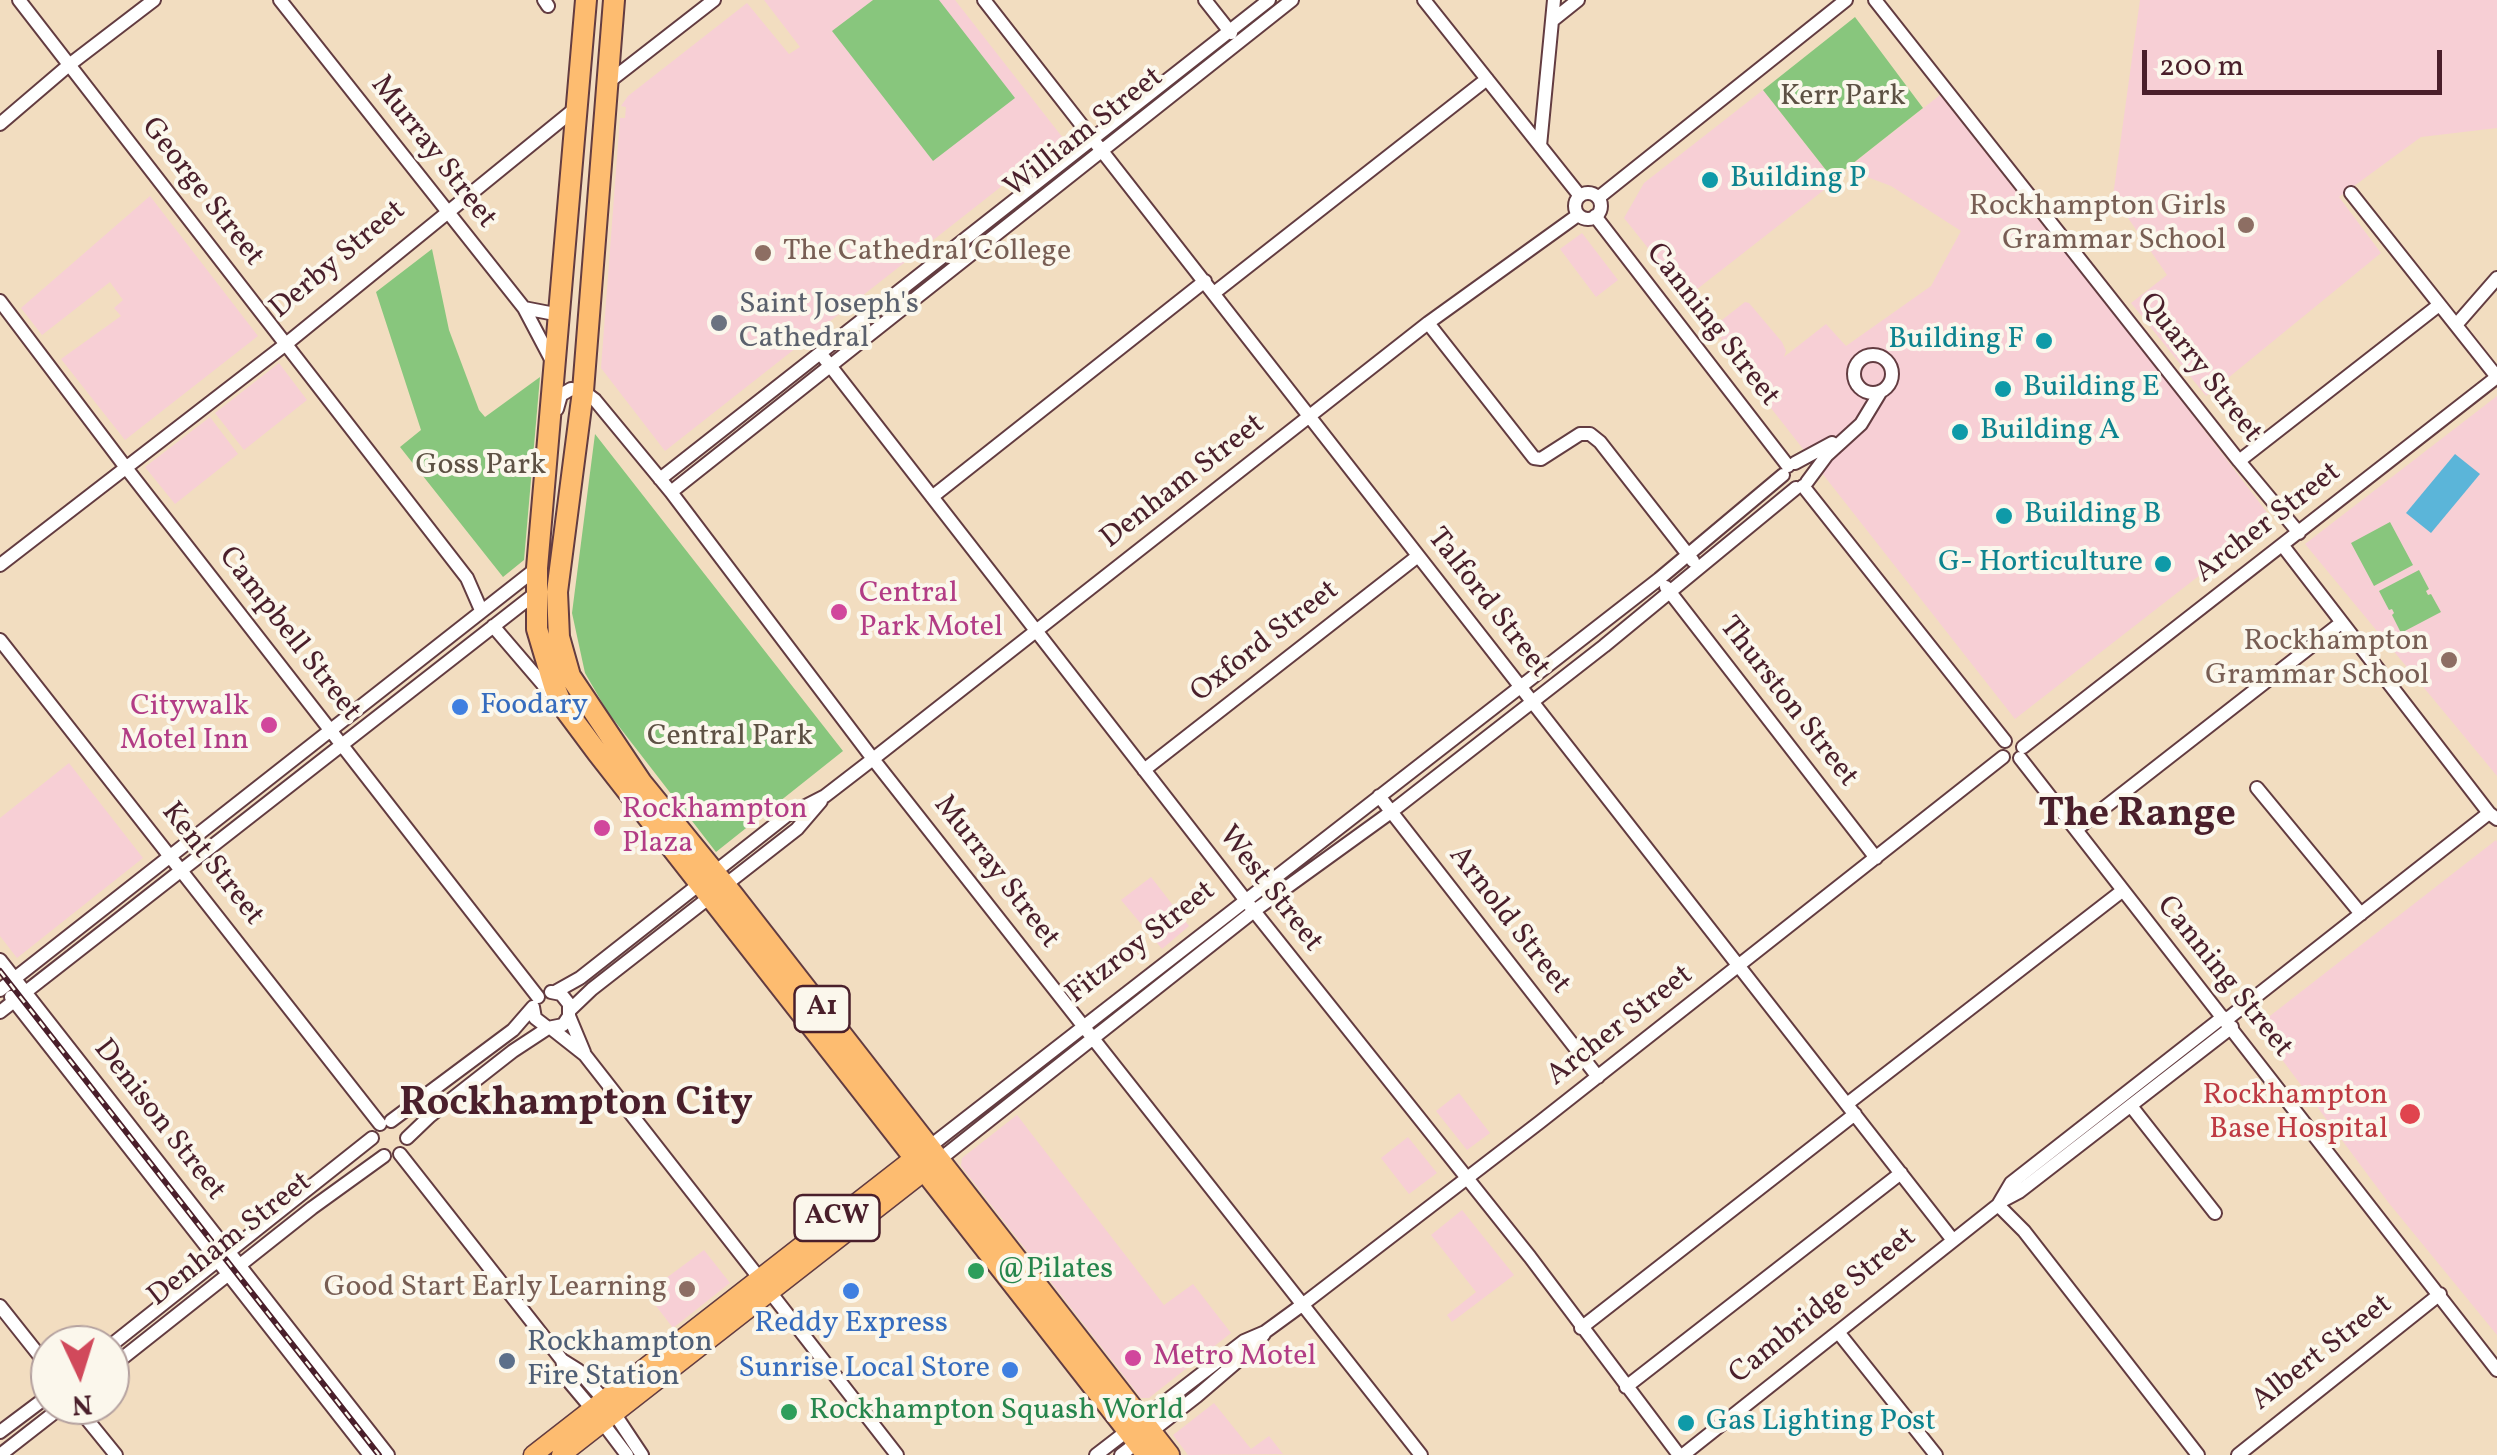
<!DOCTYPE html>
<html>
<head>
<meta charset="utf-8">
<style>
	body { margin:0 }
	#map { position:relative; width:2497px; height:1455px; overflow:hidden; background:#f2ddc0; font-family:Vollkorn,serif }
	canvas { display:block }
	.north { position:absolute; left:30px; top:1325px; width:100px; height:100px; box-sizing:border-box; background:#fbf7ec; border:2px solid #b4a19f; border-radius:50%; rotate:176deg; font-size:28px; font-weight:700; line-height:40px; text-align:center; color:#4a1f2b }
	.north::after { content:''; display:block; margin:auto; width:35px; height:45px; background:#d1495b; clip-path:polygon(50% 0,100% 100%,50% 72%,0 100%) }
	.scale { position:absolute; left:2142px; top:50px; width:300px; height:45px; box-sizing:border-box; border:5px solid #4a1f2b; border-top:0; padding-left:12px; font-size:30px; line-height:35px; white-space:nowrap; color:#4a1f2b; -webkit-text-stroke:8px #fbf7ec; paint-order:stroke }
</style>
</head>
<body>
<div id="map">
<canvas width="2497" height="1455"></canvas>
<div class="north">N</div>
<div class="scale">200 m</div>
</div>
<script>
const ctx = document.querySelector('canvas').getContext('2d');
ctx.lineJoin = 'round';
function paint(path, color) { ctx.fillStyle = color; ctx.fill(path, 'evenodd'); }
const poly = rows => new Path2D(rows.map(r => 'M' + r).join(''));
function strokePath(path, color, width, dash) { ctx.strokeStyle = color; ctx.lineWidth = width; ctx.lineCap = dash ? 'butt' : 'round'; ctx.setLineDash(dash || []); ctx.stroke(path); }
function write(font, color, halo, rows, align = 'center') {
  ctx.font = font + ' Vollkorn,serif'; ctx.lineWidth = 8; ctx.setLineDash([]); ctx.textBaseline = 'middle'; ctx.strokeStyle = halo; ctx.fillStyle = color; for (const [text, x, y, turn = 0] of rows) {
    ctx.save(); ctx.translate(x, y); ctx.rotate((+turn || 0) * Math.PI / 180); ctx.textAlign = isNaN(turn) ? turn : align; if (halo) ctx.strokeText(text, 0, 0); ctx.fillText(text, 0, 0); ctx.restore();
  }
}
const built = poly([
	[764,0,955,0,1063,138,665,451,601,368,620,118,625,118,626,107,621,106,628,96,747,3,789,54,800,47],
	[2140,0,2497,0,2497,128,2421,137,2339,197,2381,253,2206,396,2131,303,2167,275,2113,196],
	[1763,90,1833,179,1833,183,1687,297,1624,218,1644,183],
	[1940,95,2040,222,2078,265,2272,519,2015,719,1756,389,1713,327,1745,302,1749,303,1782,342,1786,351,1784,357,1826,324,1846,346,1931,286,1961,231,1891,186,1846,169],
	[150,196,258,336,125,440,61,359,121,316,114,308,123,300,110,282,42,335,21,308],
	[1582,233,1618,280,1596,297,1560,249],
	[279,363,307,400,244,450,215,413],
	[2497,396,2497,776,2305,544],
	[210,417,238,454,175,504,145,467],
	[69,763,143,858,17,958,0,936,0,818],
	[2496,840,2497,842,2497,1335,2388,1202,2257,1026],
	[1151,877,1189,926,1162,949,1121,900],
	[1459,1093,1490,1133,1467,1150,1436,1111],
	[1017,1115,1164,1305,1193,1284,1231,1333,1149,1398,1141,1398,961,1166,962,1158],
	[1408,1137,1437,1173,1409,1194,1381,1158],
	[1462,1210,1514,1275,1452,1322,1447,1315,1476,1292,1431,1235],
	[704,1250,730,1283,673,1328,646,1293],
	[1214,1403,1251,1449,1269,1436,1283,1454,1188,1455,1173,1435]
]);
const green = poly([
	[873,0,939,0,1015,98,933,161,832,31],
	[1855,17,1923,108,1833,179,1763,90],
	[432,249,449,330,479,410,485,417,540,377,524,560,503,577,400,447,421,430,376,292],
	[595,434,843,751,716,852,607,711,585,673,572,613],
	[2390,522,2413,565,2374,586,2351,543],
	[2419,570,2429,589,2426,591,2428,595,2431,594,2441,612,2401,633,2392,615,2394,613,2392,609,2389,610,2379,591]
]);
const water = poly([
	[2455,454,2480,474,2431,533,2406,513]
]);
const minor = poly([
	[19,0,467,578,481,610],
	[280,0,524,308,560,315],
	[544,0,548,6],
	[984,0,1952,1239],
	[1205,0,1231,33],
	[1424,0,1580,196],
	[1875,0,2239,461,2299,533],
	[1553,20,1578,0],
	[606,84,714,0],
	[0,124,69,65,154,0],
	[1540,146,1554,0],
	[2351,193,2497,377],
	'1575 206a13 13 0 1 1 26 0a13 13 0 1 1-26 0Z',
	[1598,198,1846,0],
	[1595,216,1788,466],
	[1214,293,1487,79],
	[0,301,127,469,538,997],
	[524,308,553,363],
	[1428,323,1534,458,1541,459,1580,434,1590,434,1600,442,1693,561],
	[2456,325,2497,278],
	[821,354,1254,911,1530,1257,1679,1455],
	'1854 374a19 19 0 1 1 38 0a19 19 0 1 1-38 0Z',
	[557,409,561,395,571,389,583,391,595,400,671,492,873,759,1421,1455],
	[2239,461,2439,305],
	[1795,463,1832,443],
	[660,479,1269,0],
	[1807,482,1827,455,1861,424,1881,391],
	[1803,486,2005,741],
	[671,492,1292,0],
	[932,497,1205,281],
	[2283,546,2489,813,2497,819],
	[0,565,286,344,576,108],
	[1666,587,1876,858],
	[493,626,553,696],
	[0,640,380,1124],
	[2023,747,2497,377],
	[2020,758,2497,1370],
	[1144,770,1418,556],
	[2257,788,2361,914],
	[1379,796,1598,1077],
	[2077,829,2341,623],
	[0,960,388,1455],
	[0,990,537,568],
	[551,992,561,994,569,1004,569,1016,584,1052],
	[555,992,580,978,786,816,825,796,873,759,1428,323,1578,215],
	[11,997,370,1455],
	[533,1007,535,1018,548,1028,563,1025,569,1016],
	[570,1010,592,989,797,829,821,801],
	[0,1012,536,593],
	[2226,1020,2489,813],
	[552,1029,585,1055,760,1279],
	[1847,1104,2122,891],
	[2131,1106,2215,1213],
	[391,1121,513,1030,533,1007],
	[407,1138,430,1116,513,1051,548,1028],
	[929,1147,1659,579,1783,475],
	[400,1154,562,1360,566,1378,592,1409],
	[939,1160,1254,911,1391,812,1604,646,1796,488],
	[2002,1201,2019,1192,2232,1027],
	[1998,1205,2024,1231,2198,1455],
	[770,1292,897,1455],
	[0,1306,50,1369],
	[1581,1328,1855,1114],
	[1838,1332,1936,1455],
	[110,1346,372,1138],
	[562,1360,578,1370,604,1400],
	[110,1368,312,1208,384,1156],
	[1626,1387,1901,1173],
	[77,1407,116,1455],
	[614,1413,642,1455],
	[602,1422,627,1455],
	[0,1432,48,1396],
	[0,1455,59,1409],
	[1096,1455,1244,1341,1265,1332,1302,1305,1540,1122,2003,757],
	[1121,1455,1197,1396,1253,1348,1264,1334],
	[1683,1455,1998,1205,2011,1183,2223,1017],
	[2238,1455,2440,1294]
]);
const major = poly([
	[533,1455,923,1151],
	[561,1455,935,1163]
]);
const highway = poly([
	[586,0,537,568,537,629,554,686,562,705,597,752,1147,1455],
	[614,0,583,391,557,592,559,637,570,676,641,782,733,895,1169,1455]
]);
const rail = poly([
	[0,971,379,1455]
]);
const markers = [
	[1710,180,10,"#0f9aa8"],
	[2246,225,10,"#8d6e63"],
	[763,253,10,"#8d6e63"],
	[719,323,10,"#6b7280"],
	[2044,341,10,"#0f9aa8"],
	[2003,389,10,"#0f9aa8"],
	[1960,432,10,"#0f9aa8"],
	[2004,516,10,"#0f9aa8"],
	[2163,564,10,"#0f9aa8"],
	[839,612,10,"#d1479c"],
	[2449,660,10,"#8d6e63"],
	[460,707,10,"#3f7fe0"],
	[269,725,10,"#d1479c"],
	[602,828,10,"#d1479c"],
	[2410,1114,12,"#e0444e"],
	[976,1271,10,"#2e9e5b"],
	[687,1289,10,"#8d6e63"],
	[851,1291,10,"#3f7fe0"],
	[1133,1358,10,"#d1479c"],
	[507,1361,10,"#5c6f8a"],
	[1010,1370,10,"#3f7fe0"],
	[789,1412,10,"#2e9e5b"],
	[1686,1423,10,"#0f9aa8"]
];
const shields = [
	[822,1009,55],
	[837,1218,85]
];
const shieldNames = [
	["A1",822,1009],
	["ACW",837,1218]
];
const parkNames = [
	["Kerr Park",1843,98],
	["Goss Park",481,467],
	["Central Park",730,738]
];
const streetNames = [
	["William Street",1085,134,-38],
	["Murray Street",432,153,52],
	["George Street",201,193,52],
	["Derby Street",339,261,-40],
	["Canning Street",1711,326,52],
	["Quarry Street",2199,369,52],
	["Denham Street",1184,483,-38],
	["Archer Street",2269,524,-38],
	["Talford Street",1487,604,52],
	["Campbell Street",288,635,52],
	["Oxford Street",1266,643,-38],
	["Thurston Street",1787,703,52],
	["Kent Street",211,865,52],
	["Murray Street",995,873,52],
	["West Street",1269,890,52],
	["Arnold Street",1508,921,52],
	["Fitzroy Street",1142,944,-38],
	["Canning Street",2223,978,51],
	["Archer Street",1621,1027,-38],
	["Denison Street",158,1121,52],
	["Denham Street",231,1241,-38],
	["Cambridge Street",1824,1307,-39],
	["Albert Street",2323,1354,-38]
];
const cultureNames = [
	["Building P",1730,180],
	["Building F",2024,341,"right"],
	["Building E",2023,389],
	["Building A",1980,432],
	["Building B",2024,516],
	["G- Horticulture",2143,564,"right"],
	["Gas Lighting Post",1706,1423]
];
const educationNames = [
	["Rockhampton Girls",2226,208],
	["Grammar School",2226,242],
	["The Cathedral College",783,253,"left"],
	["Rockhampton",2429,643],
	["Grammar School",2429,677],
	["Good Start Early Learning",667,1289]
];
const worshipNames = [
	["Saint Joseph's",739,306],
	["Cathedral",739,340]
];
const hotelNames = [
	["Central",859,595],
	["Park Motel",859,629],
	["Citywalk",249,708,"right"],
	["Motel Inn",249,742,"right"],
	["Rockhampton",622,811],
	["Plaza",622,845],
	["Metro Motel",1153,1358]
];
const shopNames = [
	["Foodary",480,707],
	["Reddy Express",851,1325,"center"],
	["Sunrise Local Store",990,1370,"right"]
];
const healthNames = [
	["Rockhampton",2388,1097],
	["Base Hospital",2388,1131]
];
const leisureNames = [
	["@Pilates",996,1271],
	["Rockhampton Squash World",809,1412]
];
const serviceNames = [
	["Rockhampton",527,1344],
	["Fire Station",527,1378]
];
const districtNames = [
	["The Range",2137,818],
	["Rockhampton City",576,1107]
];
paint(built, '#f7cfd5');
paint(green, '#88c67d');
paint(water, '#5bb5d9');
strokePath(minor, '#633c41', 16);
strokePath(major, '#633c41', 21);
strokePath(highway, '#633c41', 24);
strokePath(minor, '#fff', 12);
strokePath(major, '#fdbc70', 18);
strokePath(highway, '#fdbc70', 20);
strokePath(rail, '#4a1f2b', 6);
strokePath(rail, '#fbf7ec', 2.5, [8]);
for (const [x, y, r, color] of markers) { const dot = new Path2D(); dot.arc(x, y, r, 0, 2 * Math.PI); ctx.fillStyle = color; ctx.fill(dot); strokePath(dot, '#fbf7ec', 4); }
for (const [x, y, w] of shields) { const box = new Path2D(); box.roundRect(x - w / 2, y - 23, w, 46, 8); ctx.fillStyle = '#fbf7ec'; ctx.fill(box); strokePath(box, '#4a1f2b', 2.5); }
write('bold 28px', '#4a1f2b', null, shieldNames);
write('30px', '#5d5144', '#fbf7ec', parkNames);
write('30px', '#4a1f2b', '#fbf7ec', streetNames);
write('30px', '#0d838f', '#fbf7ec', cultureNames, 'left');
write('30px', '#785e54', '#fbf7ec', educationNames, 'right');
write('30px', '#5b616d', '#fbf7ec', worshipNames, 'left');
write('30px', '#b23c85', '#fbf7ec', hotelNames, 'left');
write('30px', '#366cbe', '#fbf7ec', shopNames, 'left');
write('30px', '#be3a42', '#fbf7ec', healthNames, 'right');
write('30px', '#27864d', '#fbf7ec', leisureNames, 'left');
write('30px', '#4e5e75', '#fbf7ec', serviceNames, 'left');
write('bold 40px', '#4a1f2b', '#fbf7ec', districtNames);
</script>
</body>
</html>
